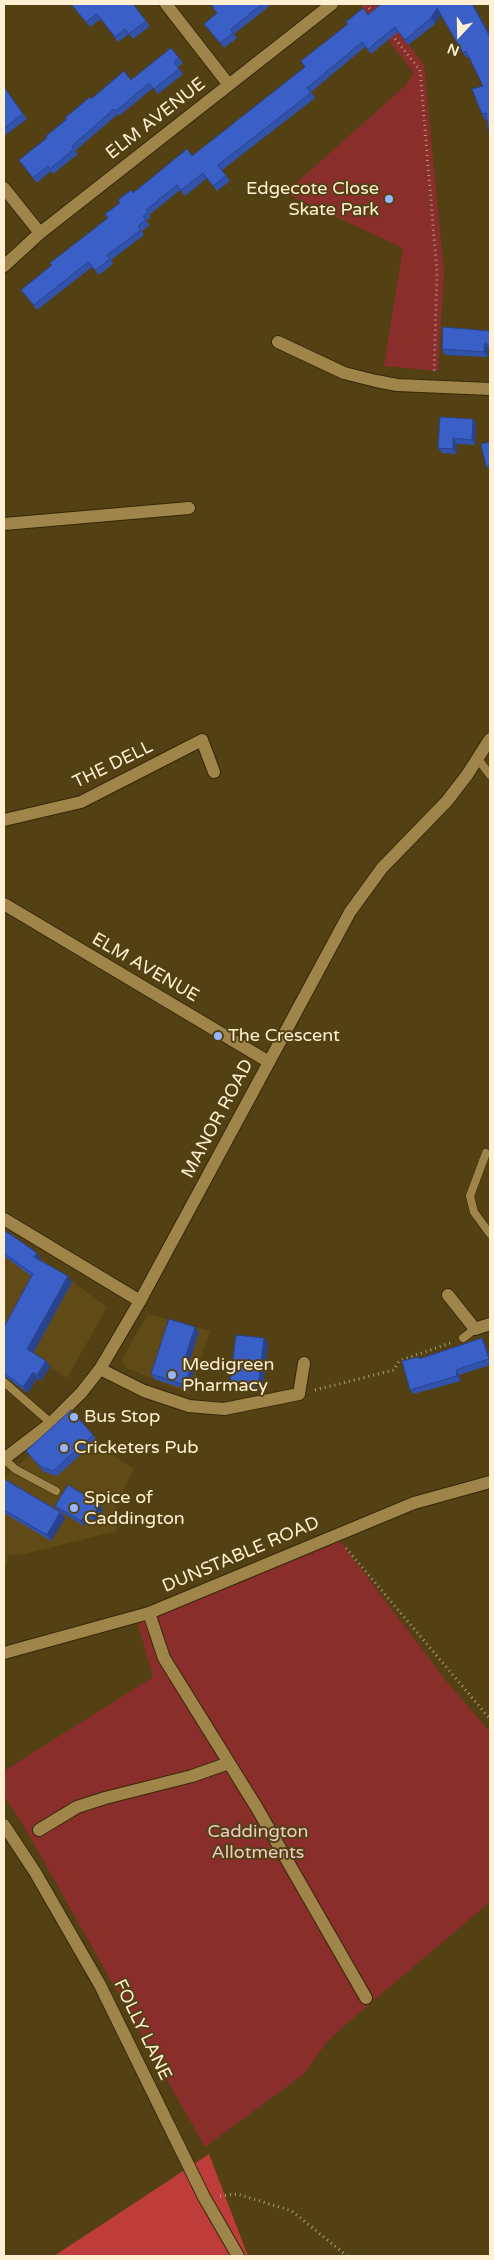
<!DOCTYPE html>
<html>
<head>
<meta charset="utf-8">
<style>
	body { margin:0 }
	#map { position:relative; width:494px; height:2260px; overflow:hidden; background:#544113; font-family:"Varela Round",sans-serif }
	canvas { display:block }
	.frame { position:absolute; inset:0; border:5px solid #fff0d3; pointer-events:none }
	.north { position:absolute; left:434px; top:10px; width:50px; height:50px; -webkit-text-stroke:4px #544113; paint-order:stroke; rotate:201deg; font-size:14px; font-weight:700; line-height:20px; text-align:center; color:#fff0d3 }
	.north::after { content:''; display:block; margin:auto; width:18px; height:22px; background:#fff0d3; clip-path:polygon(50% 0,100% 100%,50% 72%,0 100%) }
</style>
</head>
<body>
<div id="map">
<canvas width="494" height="2260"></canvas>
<div class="frame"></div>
<div class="north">N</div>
</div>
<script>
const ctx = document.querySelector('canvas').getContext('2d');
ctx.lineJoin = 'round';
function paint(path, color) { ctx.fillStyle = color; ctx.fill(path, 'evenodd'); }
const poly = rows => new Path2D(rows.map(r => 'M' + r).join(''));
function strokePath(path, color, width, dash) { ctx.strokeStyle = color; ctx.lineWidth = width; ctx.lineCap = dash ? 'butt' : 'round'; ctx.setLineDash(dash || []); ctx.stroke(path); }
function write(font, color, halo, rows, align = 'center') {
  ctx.font = font + ' "Varela Round",sans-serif'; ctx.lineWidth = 4; ctx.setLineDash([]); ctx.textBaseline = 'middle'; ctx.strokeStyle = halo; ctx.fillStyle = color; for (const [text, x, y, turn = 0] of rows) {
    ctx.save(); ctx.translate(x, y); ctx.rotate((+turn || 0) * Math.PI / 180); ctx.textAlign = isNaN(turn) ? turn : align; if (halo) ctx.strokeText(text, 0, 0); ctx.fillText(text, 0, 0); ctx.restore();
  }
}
const built = poly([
	[4,1234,16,1240,107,1307,67,1378,30,1353,4,1341],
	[148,1314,210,1331,189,1394,125,1367,121,1360],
	[75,1416,105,1450,134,1469,116,1506,117,1531,25,1554,9,1555,4,1570,4,1478]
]);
const green = poly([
	[360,4,375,4,424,64,444,272,438,371,384,366,403,248,285,193,405,86,414,73],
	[335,1535,447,1682,490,1732,490,1902,346,2024,326,2043,304,2074,205,2147,21,1821,4,1796,4,1771,153,1677,138,1624]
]);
const forest = poly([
	[209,2154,248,2256,54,2256]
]);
const path = poly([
	[366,4,373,13],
	[392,35,420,70,437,272,434,373],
	[315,1390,394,1370,399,1361,453,1342],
	[346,1548,490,1719],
	[220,2196,237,2194,292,2211,347,2256]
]);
const service = poly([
	[478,759,490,775],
	[486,1153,470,1196,474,1212,490,1234],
	[463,1338,475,1329],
	[4,1382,51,1423],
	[4,1459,15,1469,56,1491]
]);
const minor = poly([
	[166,4,229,85],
	[4,188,40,233],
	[4,266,40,233,332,4],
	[278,342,344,373,376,381,397,385,490,389],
	[4,524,189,508],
	[4,820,81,802,202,740,214,772],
	[4,904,269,1062],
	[4,1219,140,1301],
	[448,1295,475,1329,490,1324],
	[100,1369,144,1391,189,1406,224,1409,299,1394,304,1363],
	[149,1613,164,1658,257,1808,366,1998],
	[4,1825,35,1872,100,1985,204,2197,238,2256],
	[39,1830,77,1807,105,1798,192,1776,229,1763]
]);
const tertiary = poly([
	[4,1459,51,1423,81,1393,100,1369,140,1301,350,912,382,868,447,801,467,775,490,739],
	[4,1653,149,1613,414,1503,490,1482]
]);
const wall = poly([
	[71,4,133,4,150,26,133,39,129,34,118,42,101,19,90,27],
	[214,4,272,4,234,34,237,38,224,48,204,24,217,13,212,6],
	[381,4,473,4,490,35,490,141,487,119,485,120,482,114,472,89,483,86,469,57,467,58,463,53,440,14,435,24,408,45,398,32,371,54,365,47,311,92,315,98,222,170,230,181,217,191,207,178,185,196,180,190,149,215,151,217,146,221,150,225,142,231,144,235,111,260,113,264,99,275,92,267,37,310,21,290,52,265,50,263,108,218,105,214,120,203,118,200,131,190,133,193,187,149,192,156,305,67,301,61,348,24,346,22,363,8,368,15],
	[179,58,183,63,178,67,183,74,158,94,153,88,119,116,118,114,75,151,78,154,53,174,51,171,37,183,19,160,47,138,91,99],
	[4,87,27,119,4,136],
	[490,331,490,349,488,348,488,357,445,355,442,349],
	[476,424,475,445,457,444,456,454,442,453,438,448],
	[490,442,490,471,486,466],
	[4,1231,41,1259,40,1261,72,1282,33,1353,46,1361,50,1367,41,1381,37,1378,28,1393,4,1376,4,1327,31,1276,4,1256],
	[199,1332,188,1365,191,1366,194,1372,188,1390,154,1379,151,1374],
	[482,1338,485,1343,490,1358,490,1365,459,1375,461,1381,413,1394,410,1390,420,1359],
	[268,1343,262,1391,234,1388,230,1383],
	[93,1435,97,1440,57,1476,44,1472,30,1456,26,1451],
	[4,1479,59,1511,55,1506,100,1504,103,1509,96,1522,89,1518,84,1526,61,1512,65,1518,51,1541,4,1513]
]);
const shadedWall = poly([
	[472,4,473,4,490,35,490,37],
	[437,8,441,14,435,24,431,18],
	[485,343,488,348,488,357,484,352],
	[473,419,476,424,475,445,472,440],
	[453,438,457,444,456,454,453,449],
	[37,1253,41,1259,38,1263,34,1257],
	[68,1276,72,1282,32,1355,27,1349],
	[195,1327,199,1332,187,1369,183,1364],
	[264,1338,268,1343,262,1391,258,1386],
	[482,1338,485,1343,490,1358,490,1361,489,1359],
	[46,1361,50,1367,41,1381,37,1375],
	[191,1366,194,1372,188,1390,185,1385],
	[456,1370,459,1375,461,1381,457,1376],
	[33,1372,37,1378,28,1393,23,1387],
	[100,1504,103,1509,96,1522,92,1517],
	[60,1512,65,1518,51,1541,47,1535],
	[86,1513,89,1518,84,1526,81,1521]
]);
const building = poly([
	[71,4,133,4,146,21,129,34,125,29,115,37,97,14,86,22,71,4],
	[214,4,262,4,231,29,233,33,220,43,204,24,217,13,212,6,214,4],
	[381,4,472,4,490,37,490,141,486,113,482,114,472,89,483,86,466,51,463,53,437,8,431,18,405,40,395,27,368,49,362,42,307,88,311,93,218,165,226,176,213,186,203,173,181,190,177,185,146,210,148,212,143,216,146,220,138,226,141,230,107,255,110,259,95,270,88,262,34,305,21,290,52,265,50,263,108,218,105,214,120,203,118,200,131,190,133,193,187,149,192,156,305,67,301,61,348,24,346,22,363,8,368,15,381,4],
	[171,48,179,58,174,62,179,69,154,89,149,83,116,111,114,109,72,146,74,149,50,169,48,166,33,178,19,160,47,138,46,136,67,119,65,118,78,107,90,97,91,99,124,71,131,80,171,48],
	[4,87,23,114,4,128,4,87],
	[443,327,490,331,490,346,485,343,484,352,442,349,443,327],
	[440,417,473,419,472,440,453,438,453,449,438,448,440,417],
	[490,442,490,465,486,466,481,444,490,442],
	[4,1231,10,1234,37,1253,34,1257,68,1276,27,1349,46,1361,37,1375,33,1372,23,1387,4,1373,4,1327,33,1274,4,1253,4,1231],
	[169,1319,195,1327,183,1364,191,1366,185,1385,151,1374,169,1319],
	[236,1335,264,1338,258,1386,230,1383,236,1335],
	[482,1338,489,1359,456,1370,457,1376,410,1390,402,1361,419,1357,419,1359,482,1338],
	[71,1410,93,1435,53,1471,40,1466,26,1451,71,1410],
	[4,1479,60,1512,47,1535,4,1510,4,1479],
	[68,1485,100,1504,92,1517,86,1513,81,1521,55,1506,68,1485]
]);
const markers = [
	[389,199,5,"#96b6fd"],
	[218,1036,5,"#96b6fd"],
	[172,1375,5,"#96b6fd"],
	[74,1417,5,"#96b6fd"],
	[64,1448,5,"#96b6fd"],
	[74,1508,5,"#96b6fd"]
];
const streetNames = [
	["ELM AVENUE",156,119,-38],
	["THE DELL",113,765,-26],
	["ELM AVENUE",145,968,30],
	["MANOR ROAD",218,1119,-62],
	["DUNSTABLE ROAD",241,1555,-23],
	["FOLLY LANE",142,2030,64]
];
const poiNames = [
	["Edgecote Close",379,189,"right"],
	["Skate Park",379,210,"right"],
	["The Crescent",228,1036],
	["Medigreen",182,1365],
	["Pharmacy",182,1386],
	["Bus Stop",84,1417],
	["Cricketers Pub",74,1448],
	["Spice of",84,1498],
	["Caddington",84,1519]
];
const parkNames = [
	["Caddington",258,1832],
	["Allotments",258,1853]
];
paint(built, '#604a15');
paint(green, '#892e2b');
paint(forest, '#be3c39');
strokePath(service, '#352808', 9);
strokePath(minor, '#352808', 14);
strokePath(tertiary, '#352808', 14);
strokePath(path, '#af9e79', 3, [1, 4]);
strokePath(service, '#9f854a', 8);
strokePath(minor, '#9f854a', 12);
strokePath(tertiary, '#9f854a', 12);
paint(wall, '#3253ac');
paint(shadedWall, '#29438c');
paint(building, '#3a60c8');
strokePath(building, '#29438c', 1);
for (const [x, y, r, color] of markers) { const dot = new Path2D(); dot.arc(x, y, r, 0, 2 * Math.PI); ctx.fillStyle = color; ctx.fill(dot); strokePath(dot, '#544113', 2); }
write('18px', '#fff0d3', '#544113', streetNames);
write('18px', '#fff0d3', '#544113', poiNames, 'left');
write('18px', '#edcac6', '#544113', parkNames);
</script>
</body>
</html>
